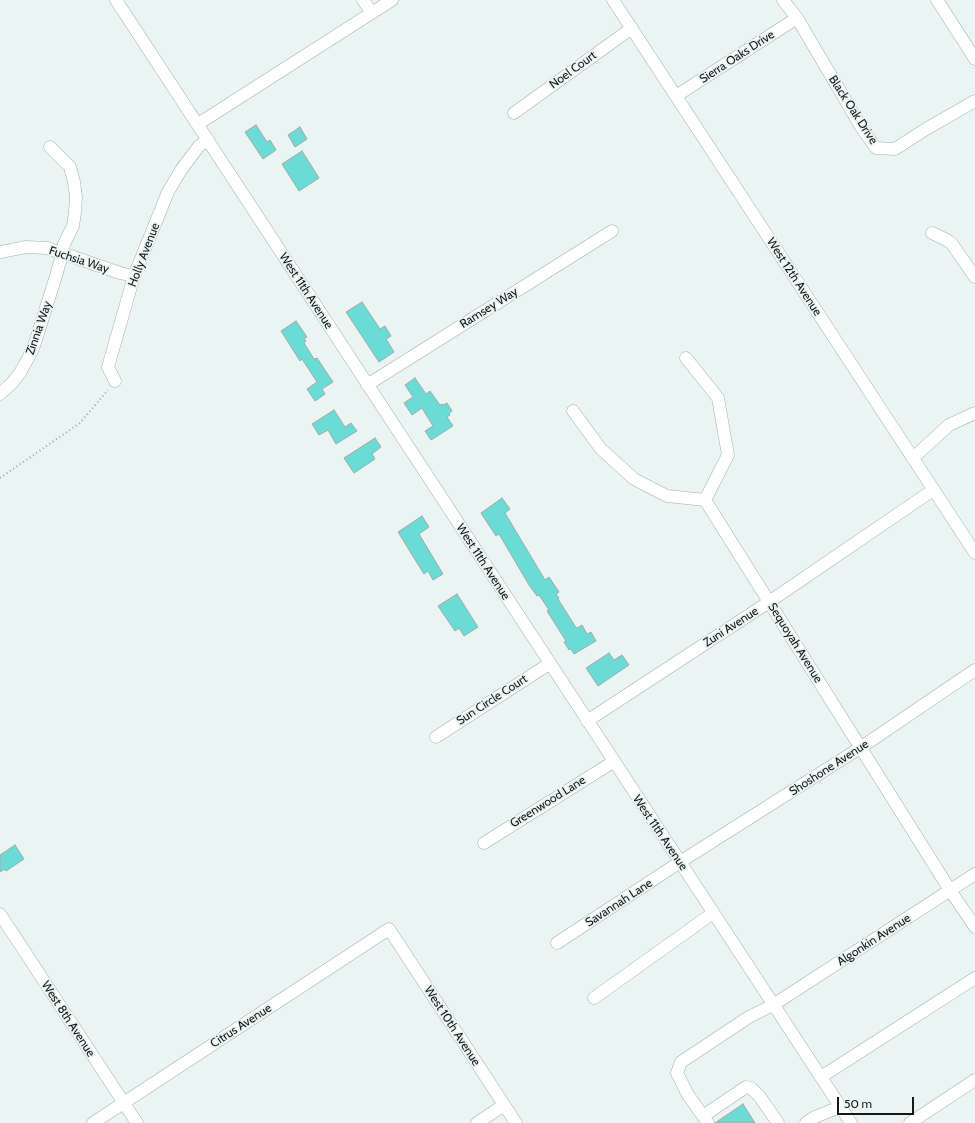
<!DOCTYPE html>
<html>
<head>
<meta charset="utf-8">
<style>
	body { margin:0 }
	#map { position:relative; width:975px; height:1123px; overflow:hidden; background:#e9f4f3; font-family:Cabin,sans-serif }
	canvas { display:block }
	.scale { position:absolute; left:837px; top:1097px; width:77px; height:18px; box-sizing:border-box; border:2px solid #141817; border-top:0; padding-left:5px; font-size:12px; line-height:14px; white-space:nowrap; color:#141817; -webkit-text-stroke:3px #e9f4f3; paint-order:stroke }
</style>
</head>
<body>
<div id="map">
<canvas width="975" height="1123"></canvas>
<div class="scale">50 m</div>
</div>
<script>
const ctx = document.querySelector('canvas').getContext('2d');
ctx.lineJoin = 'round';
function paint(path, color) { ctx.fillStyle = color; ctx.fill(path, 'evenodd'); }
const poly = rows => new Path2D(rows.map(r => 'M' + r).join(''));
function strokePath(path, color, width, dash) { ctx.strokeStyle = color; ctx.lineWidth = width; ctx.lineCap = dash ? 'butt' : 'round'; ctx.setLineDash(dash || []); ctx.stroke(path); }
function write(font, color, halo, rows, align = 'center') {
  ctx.font = font + ' Cabin,sans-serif'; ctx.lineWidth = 3.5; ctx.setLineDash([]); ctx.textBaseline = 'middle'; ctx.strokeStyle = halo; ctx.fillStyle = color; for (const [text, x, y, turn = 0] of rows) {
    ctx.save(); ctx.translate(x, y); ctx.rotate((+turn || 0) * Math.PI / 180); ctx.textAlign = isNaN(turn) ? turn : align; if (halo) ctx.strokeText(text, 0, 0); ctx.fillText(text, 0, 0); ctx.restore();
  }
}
const building = poly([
	[256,125,267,142,270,140,276,150,263,159,245,132,256,125],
	[300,127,307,139,295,147,288,135,300,127],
	[302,151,319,178,299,191,282,164,302,151],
	[362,302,380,329,385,326,391,336,386,339,394,352,379,362,346,312,362,302],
	[296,321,307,337,304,339,306,341,304,343,314,359,317,358,333,382,322,389,325,394,315,401,307,389,317,382,302,359,300,361,281,331,296,321],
	[415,378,426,394,430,391,440,405,442,404,443,405,447,403,452,411,449,413,450,415,447,417,453,426,431,440,425,431,433,426,422,408,412,415,404,403,413,397,405,385,415,378],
	[334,410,345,427,351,423,357,431,336,444,328,430,319,435,312,424,334,410],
	[375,438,381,447,372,454,375,459,354,473,344,458,375,438],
	[502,498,510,509,505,513,545,580,549,577,559,592,556,594,559,598,558,599,575,626,577,628,582,625,587,634,591,632,596,641,574,654,571,649,569,650,564,642,566,641,547,611,549,610,539,595,537,596,529,585,499,534,496,536,481,513,502,498],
	[422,516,429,527,419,534,443,574,433,580,428,571,424,574,398,532,422,516],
	[457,594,478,627,464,636,459,628,455,631,438,606,457,594],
	[609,653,614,660,622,655,629,665,598,686,586,668,609,653],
	[15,845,24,859,6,871,5,869,0,872,0,855,15,845],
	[743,1104,755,1123,715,1123,743,1104]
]);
const path = poly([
	[0,478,80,423,108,390]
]);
const minor = poly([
	[116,0,851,1123],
	[363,0,372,13],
	[613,0,975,553],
	[783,0,797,18,863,130,876,148,895,149,926,129,975,101],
	[937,0,975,59],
	[676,96,797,18],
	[514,113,632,28],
	[198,124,392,0],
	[932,233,947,240,952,244,975,277],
	[0,252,26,247,47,248,120,273,134,276],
	[686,358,718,398,728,455,705,500],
	[115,381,108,367,134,276,168,192,181,170,199,146,208,140],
	[367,385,612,231],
	[0,394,12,383,20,373,33,349,56,276,59,265,63,254,64,244,73,226,75,212,76,197,74,182,70,167,50,147],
	[573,411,601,449,634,479,667,496,705,500,950,890,975,927],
	[913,458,949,425,975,413],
	[587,721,769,602,933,490],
	[436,737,549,664],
	[484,843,613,762],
	[0,914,137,1123],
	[557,943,680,862,860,748,975,670],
	[594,998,713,913],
	[821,1077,975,978],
	[703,1116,746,1087,751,1088,760,1097,778,1123],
	[93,1123,389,929,516,1123],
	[477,1123,504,1105],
	[708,1123,688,1095,677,1073,681,1062,749,1017,773,1005,975,874],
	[806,1123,815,1117,840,1107],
	[910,1123,975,1080]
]);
const streetNames = [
	["Sierra Oaks Drive",737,57,-33],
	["Noel Court",573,70,-36],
	["Black Oak Drive",853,110,57],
	["Holly Avenue",144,255,-69],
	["Fuchsia Way",79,260,18],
	["West 12th Avenue",794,277,57],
	["West 11th Avenue",306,291,57],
	["Ramsey Way",489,308,-32],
	["Zinnia Way",39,328,-71],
	["West 11th Avenue",483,562,57],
	["Zuni Avenue",731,627,-33],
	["Sequoyah Avenue",795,643,58],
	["Sun Circle Court",492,700,-33],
	["Shoshone Avenue",829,768,-33],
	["Greenwood Lane",548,802,-32],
	["West 11th Avenue",660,833,56],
	["Savannah Lane",619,903,-33],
	["Algonkin Avenue",874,940,-33],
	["West 8th Avenue",68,1019,57],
	["Citrus Avenue",241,1026,-33],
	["West 10th Avenue",452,1026,57]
];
paint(building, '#6bdbd6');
strokePath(building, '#a0aaaa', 1);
strokePath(minor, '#a4aead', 13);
strokePath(path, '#9ba4a3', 2, [1, 3]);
strokePath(minor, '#fff', 12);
write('12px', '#141817', '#e9f4f3', streetNames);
</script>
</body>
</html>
